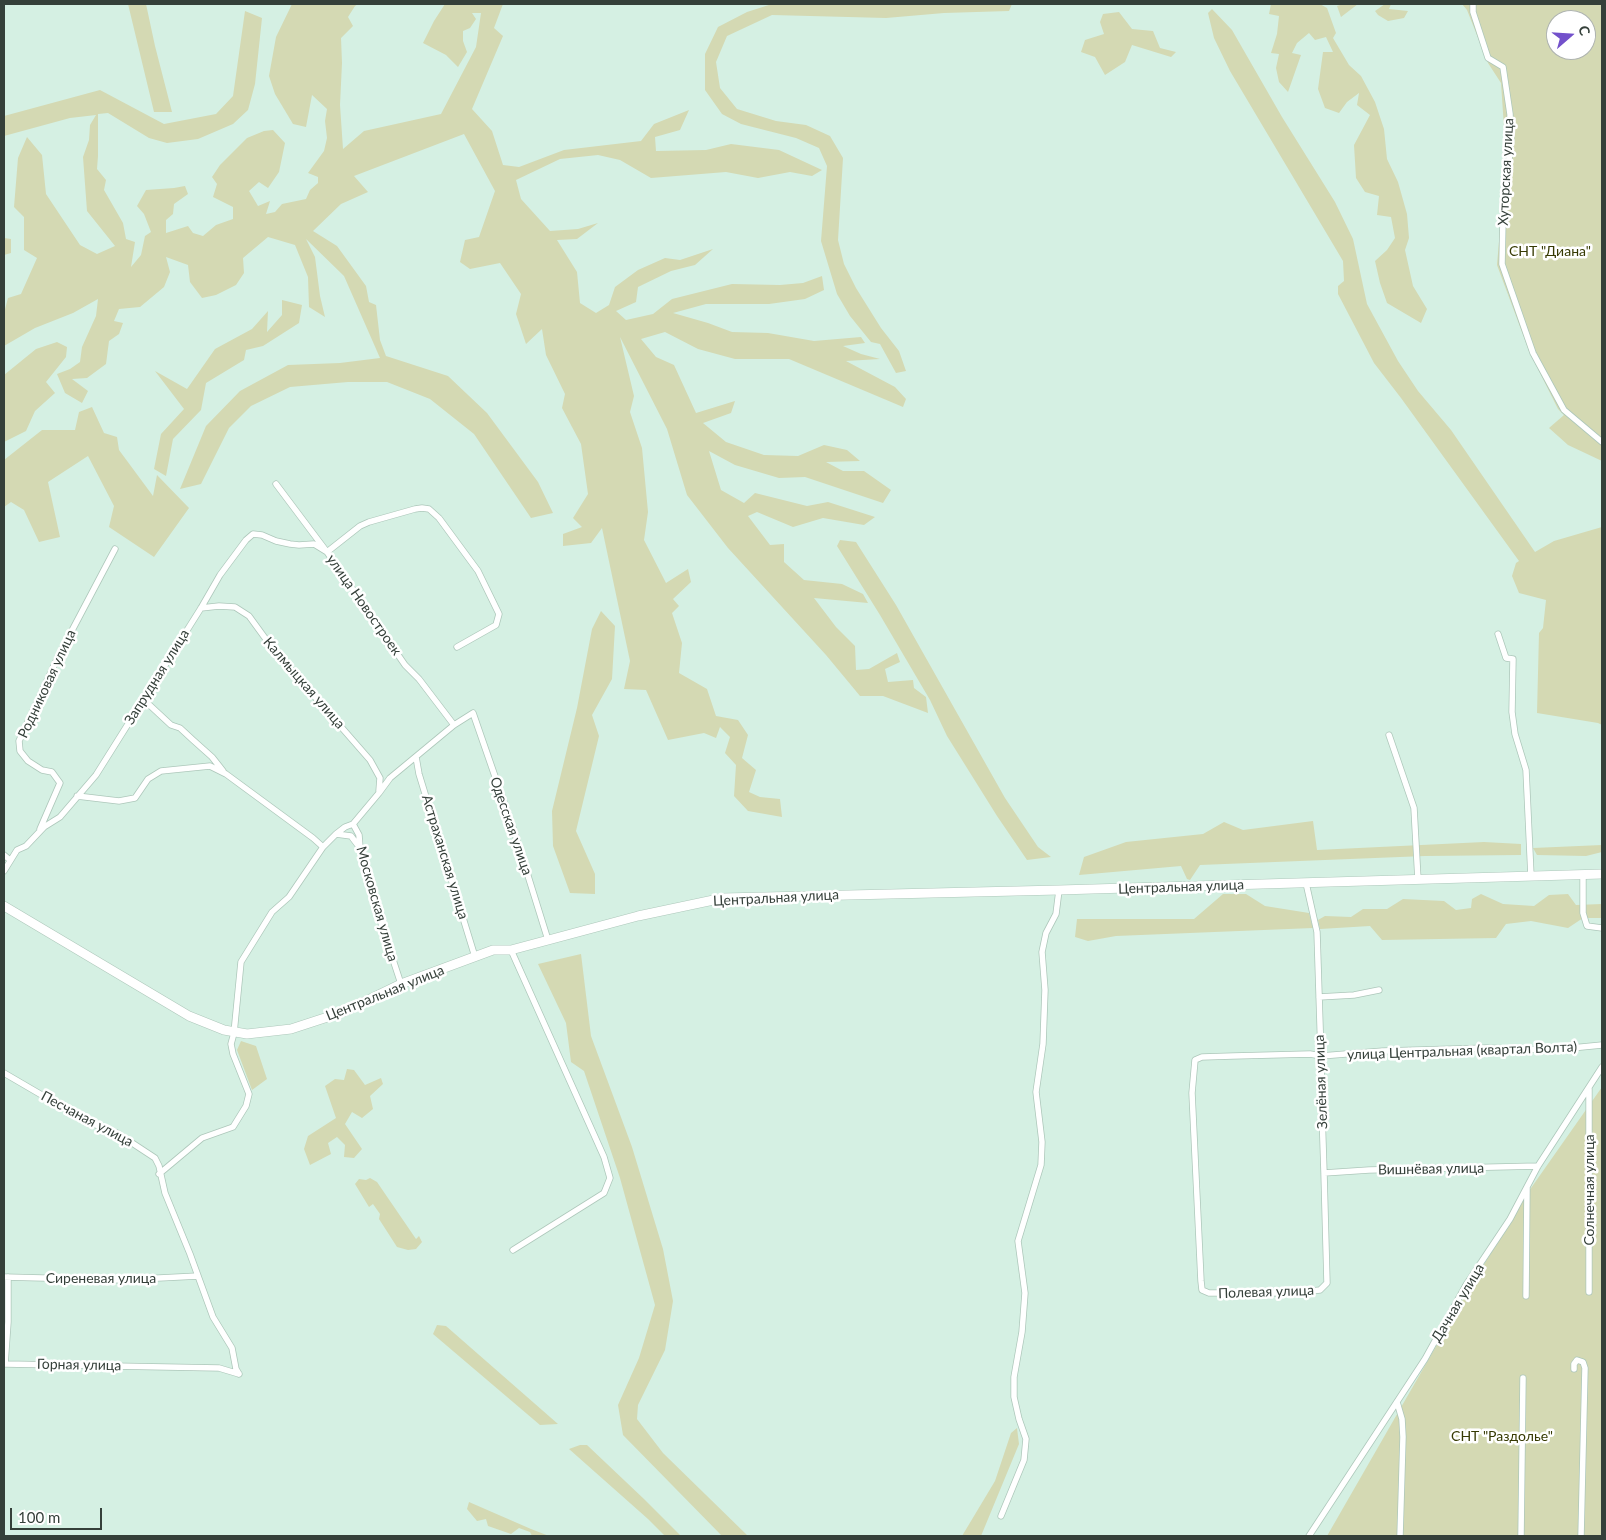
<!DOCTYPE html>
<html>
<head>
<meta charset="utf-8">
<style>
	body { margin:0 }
	#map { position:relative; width:1606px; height:1540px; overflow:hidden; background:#d5f0e3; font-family:Lato,sans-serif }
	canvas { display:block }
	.frame { position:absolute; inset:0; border:5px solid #35403a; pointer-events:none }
	.north { position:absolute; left:1546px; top:10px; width:50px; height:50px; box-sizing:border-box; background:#fff; border:1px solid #aeb3b0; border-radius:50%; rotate:71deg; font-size:14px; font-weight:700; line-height:20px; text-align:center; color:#35403a }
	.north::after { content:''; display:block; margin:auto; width:18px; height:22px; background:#7351cb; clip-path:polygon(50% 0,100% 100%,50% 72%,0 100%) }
	.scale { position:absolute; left:10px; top:1508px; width:92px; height:22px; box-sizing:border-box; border:2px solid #35403a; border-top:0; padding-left:6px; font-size:15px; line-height:18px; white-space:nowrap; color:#35403a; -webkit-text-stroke:4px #fff; paint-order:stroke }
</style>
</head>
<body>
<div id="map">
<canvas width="1606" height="1540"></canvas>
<div class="frame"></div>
<div class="north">С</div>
<div class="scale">100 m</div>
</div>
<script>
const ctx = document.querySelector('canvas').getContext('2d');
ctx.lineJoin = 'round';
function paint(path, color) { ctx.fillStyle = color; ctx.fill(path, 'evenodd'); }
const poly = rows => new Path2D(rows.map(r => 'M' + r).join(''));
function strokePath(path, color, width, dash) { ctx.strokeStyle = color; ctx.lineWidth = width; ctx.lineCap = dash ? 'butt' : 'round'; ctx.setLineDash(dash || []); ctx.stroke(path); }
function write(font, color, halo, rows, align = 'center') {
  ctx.font = font + ' Lato,sans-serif'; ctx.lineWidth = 5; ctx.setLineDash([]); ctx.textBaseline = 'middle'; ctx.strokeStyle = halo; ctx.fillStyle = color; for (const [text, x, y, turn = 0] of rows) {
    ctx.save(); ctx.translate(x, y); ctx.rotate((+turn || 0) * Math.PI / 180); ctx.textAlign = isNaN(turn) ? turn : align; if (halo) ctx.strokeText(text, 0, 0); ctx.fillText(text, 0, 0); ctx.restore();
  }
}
const green = poly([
	[128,4,146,4,155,46,172,112,154,112],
	[292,4,358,4,355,6,348,17,353,26,341,38,342,63,340,105,343,149,364,131,441,114,476,47,481,13,472,13,476,19,470,28,463,31,463,41,467,52,458,67,446,55,423,43,434,21,445,4,503,4,494,28,503,36,472,109,492,131,503,165,519,167,564,150,641,141,654,124,689,110,680,130,655,137,656,151,706,150,731,144,779,150,822,170,812,176,790,172,758,178,726,172,651,178,620,160,598,155,560,159,516,180,521,199,550,231,578,229,598,223,577,239,557,240,577,272,580,303,596,313,609,305,615,287,638,270,665,258,680,260,713,249,695,265,671,271,638,287,636,302,616,311,626,320,653,314,672,299,732,284,780,285,803,283,822,276,824,290,805,299,769,304,706,304,673,313,708,323,732,332,768,333,814,341,861,337,865,343,843,346,861,354,880,359,846,361,895,387,906,399,903,407,789,359,735,359,698,349,665,332,641,339,656,357,674,365,696,413,735,401,731,413,703,423,726,442,764,455,798,456,824,445,847,450,860,461,826,462,843,471,864,471,891,490,883,503,805,477,779,478,735,465,709,451,721,490,744,503,755,493,807,506,828,502,875,517,864,525,823,518,793,527,757,512,748,516,770,545,784,544,784,562,804,580,842,584,863,594,868,603,814,598,836,627,855,646,856,670,869,669,897,653,900,662,885,669,888,682,913,680,914,688,926,697,928,713,883,696,860,696,826,655,728,548,687,495,667,429,620,337,634,396,630,412,642,448,648,512,644,540,666,583,688,569,691,582,673,599,679,606,672,613,682,643,679,673,707,689,716,716,738,720,748,735,742,758,756,770,749,792,760,797,780,799,782,817,748,811,734,796,736,765,725,753,730,737,720,727,716,738,704,733,668,740,646,690,624,689,630,661,602,528,591,543,563,546,563,534,582,527,573,518,588,494,581,444,562,408,565,394,546,355,542,329,526,344,516,314,521,294,500,263,470,269,460,262,465,240,479,237,495,191,464,134,354,176,368,192,341,204,313,231,337,246,366,286,369,302,376,305,380,340,386,356,448,376,487,413,538,482,553,513,531,518,474,434,430,399,387,382,348,382,290,387,251,406,229,428,201,484,180,489,206,426,240,391,288,365,340,363,380,358,344,276,306,239,315,257,320,296,325,317,309,307,308,277,295,245,268,237,243,258,244,273,236,285,216,295,202,298,190,282,188,265,166,257,170,272,164,287,140,307,119,309,114,321,123,323,119,334,109,341,106,364,87,378,72,379,88,391,82,403,65,393,57,374,70,369,80,362,82,347,96,316,98,299,73,313,35,328,4,346,4,313,8,298,21,294,37,258,24,250,24,217,14,207,18,158,27,137,42,155,46,194,80,245,97,254,115,246,87,211,83,157,89,140,90,125,96,115,70,118,4,136,4,116,100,90,164,124,216,114,233,96,245,11,262,18,255,84,248,110,233,124,198,139,167,143,149,138,108,113,98,114,98,156,97,169,106,180,104,190,123,223,126,239,135,242,131,267,141,255,145,236,151,232,144,214,137,206,146,190,174,188,185,186,188,194,174,204,173,214,166,220,166,233,188,226,193,233,203,236,216,225,233,219,233,207,213,197,217,184,212,177,220,165,247,138,264,131,273,130,285,143,279,172,268,188,259,182,249,191,258,206,270,201,266,214,275,212,282,204,306,199,310,190,318,183,318,177,308,173,324,151,327,138,325,121,327,109,312,95,306,127,293,124,275,94,269,76,276,37],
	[772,4,1012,4,1009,11,944,13,886,18,772,15,727,36,716,62,720,88,737,109,776,121,806,125,830,136,843,158,838,240,844,264,856,288,881,328,899,351,906,371,896,373,880,344,871,342,850,316,837,294,821,241,827,166,819,148,796,138,741,124,722,114,705,90,705,54,718,27,747,12],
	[1271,4,1320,4,1327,8,1336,33,1333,38,1349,65,1361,76,1375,102,1384,129,1387,159,1398,182,1407,214,1409,238,1405,250,1413,286,1427,309,1421,323,1387,303,1380,283,1375,261,1387,250,1395,238,1391,217,1377,215,1379,196,1365,192,1356,178,1354,145,1370,115,1357,105,1359,93,1347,102,1339,113,1325,108,1318,89,1323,52,1333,52,1326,37,1315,40,1309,33,1297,43,1292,53,1301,55,1288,92,1279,82,1276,68,1279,54,1271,53,1277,34,1279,16,1269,14],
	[1343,4,1358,4,1341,17,1337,6],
	[1385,4,1391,4,1389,9,1408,11,1404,18,1388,21,1378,15,1375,11],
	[1462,4,1602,4,1602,461,1568,445,1549,428,1564,415,1558,409,1529,351,1497,265,1506,157,1501,83,1488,63,1467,10],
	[1556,20,1586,20,1586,50,1556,50],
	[1212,9,1232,30,1282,117,1335,202,1353,239,1367,304,1398,361,1418,391,1451,430,1535,552,1554,541,1602,527,1602,725,1598,723,1537,713,1539,633,1543,628,1546,600,1519,593,1512,576,1516,563,1519,561,1401,398,1374,363,1338,294,1338,286,1344,281,1343,261,1230,71,1214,38,1208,13],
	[1119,12,1132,29,1153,31,1160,48,1176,52,1171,57,1132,45,1125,62,1105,75,1095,57,1081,52,1085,40,1104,34,1100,22,1103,14],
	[4,238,11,239,11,253,4,255],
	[282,300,302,305,299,323,263,346,246,350,244,360,206,383,201,410,173,439,166,476,154,469,161,434,184,409,155,371,187,389,215,349,252,329,268,311,267,332,282,315],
	[57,342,67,347,66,357,46,382,55,393,35,411,26,431,4,442,4,375,36,349],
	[92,407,104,433,117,437,119,450,153,496,157,475,189,508,154,557,109,527,114,506,88,456,48,482,60,537,39,542,24,510,11,502,4,507,4,460,42,430,75,430,79,412],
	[840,540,856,542,896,605,1005,798,1038,847,1051,857,1027,860,997,816,947,736,930,700,880,615,837,546],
	[601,611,615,626,612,679,592,715,599,736,576,831,595,874,595,894,570,893,553,846,552,811,577,708,592,629],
	[1313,821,1317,850,1484,842,1521,844,1521,855,1425,856,1200,865,1190,880,1187,879,1181,866,1079,875,1084,857,1126,842,1203,834,1224,822,1243,830],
	[1602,845,1602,852,1586,856,1537,855,1533,848],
	[1223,894,1246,894,1265,906,1309,913,1313,928,1116,936,1088,941,1075,937,1077,919,1194,919],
	[1481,894,1503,904,1534,906,1549,895,1568,894,1576,905,1602,904,1602,918,1583,918,1568,928,1531,921,1506,924,1496,938,1382,940,1370,926,1320,929,1318,920,1325,916,1351,917,1363,909,1387,909,1403,899,1444,901,1456,910,1471,908,1472,899],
	[581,954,591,1036,632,1147,663,1249,673,1301,665,1350,638,1405,637,1419,663,1453,748,1536,722,1536,623,1435,618,1405,639,1358,655,1305,620,1178,584,1071,571,1062,566,1023,538,964],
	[241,1041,256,1046,267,1079,252,1090,237,1050],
	[347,1069,354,1070,365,1085,381,1078,383,1084,370,1096,373,1109,362,1118,352,1112,345,1124,362,1149,354,1158,344,1157,345,1145,337,1137,328,1143,331,1154,310,1165,304,1149,308,1136,336,1118,325,1086,335,1079,344,1080],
	[1602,1087,1602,1536,1327,1536,1465,1296,1524,1198],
	[370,1178,377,1182,416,1239,419,1236,422,1242,416,1249,408,1250,397,1247,379,1219,380,1214,373,1204,369,1207,355,1184,359,1179,366,1180],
	[437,1325,446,1326,558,1424,540,1425,433,1334],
	[1017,1428,1019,1444,981,1536,962,1536,995,1481,1011,1433],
	[580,1445,587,1445,644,1499,681,1536,665,1536,648,1519,569,1449],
	[469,1502,531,1529,549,1536,532,1536,530,1532,519,1528,511,1534,488,1526,486,1519,477,1521,467,1509]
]);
const street = poly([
	[1473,4,1473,12,1488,58,1503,67,1510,114,1511,140,1503,218,1502,264,1533,353,1564,410,1602,442],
	[276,484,327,552,405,665,419,679,454,725],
	[201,608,219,606,235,607,249,616,273,649,370,760,380,778,379,791],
	[1498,634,1506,658,1513,659,1512,712,1515,734,1526,770,1531,876],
	[143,699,171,725,180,728,193,740,212,757,223,771],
	[1389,735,1414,808,1418,880],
	[416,757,419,774,475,957],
	[77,796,119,801,135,798,148,779,161,771,210,766,226,774,313,838,323,847,336,834,351,836,360,848],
	[353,824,359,835,360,848,380,920,401,984],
	[40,829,60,783,52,772,42,770,28,761,20,751,19,741,58,657,115,549],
	[336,834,345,827,353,824,379,793,390,778,454,725,473,713,515,834,548,940],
	[4,855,10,860],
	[4,871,17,850,26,846,44,827,60,817,96,775,201,608,220,575,246,540,253,534,262,535,276,541,290,544,299,545,314,544,327,552,360,526,369,522,415,509,422,508,429,509,439,518,478,571,499,614,496,625,457,647],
	[1583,875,1583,913,1587,926,1602,928],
	[1306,883,1317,932,1321,1056,1322,1112,1324,1173,1327,1283,1320,1290,1293,1293,1209,1293,1202,1290,1201,1281,1192,1093,1195,1060,1202,1057,1233,1056,1310,1054,1321,1056,1383,1051,1486,1048,1551,1050,1602,1045],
	[511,950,604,1157,610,1178,604,1193,513,1250],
	[1319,997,1354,995,1379,990],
	[4,1073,88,1122,117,1133,155,1158,159,1166,165,1193,190,1254,213,1317,232,1348,236,1369,239,1374],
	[1324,1173,1369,1170,1538,1166],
	[159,1174,202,1138,233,1127,246,1106,249,1094,233,1054,231,1044,234,1033,241,962,272,912,289,897,323,847],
	[4,1277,120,1280,198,1276],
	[8,1277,8,1322,5,1364,219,1368,239,1374],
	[1589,1292,1589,1089],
	[1526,1296,1527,1188],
	[1574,1369,1574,1364,1577,1360,1583,1362,1585,1368,1581,1536],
	[1397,1402,1402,1419,1403,1437,1400,1536],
	[1001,1516,1024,1460,1026,1439,1019,1419,1014,1397,1014,1377,1022,1332,1025,1293,1018,1241,1041,1165,1042,1142,1036,1092,1043,1044,1045,990,1042,952,1046,933,1056,914,1059,890],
	[1309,1536,1425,1359,1466,1285,1510,1219,1538,1166,1602,1067],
	[1521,1536,1523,1378]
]);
const secondary = poly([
	[4,906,189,1016,224,1030,247,1034,291,1029,343,1012,401,984,493,950,511,950,638,916,723,898,1059,890,1602,874]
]);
const streetNames = [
	["Хуторская улица",1506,172,-87],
	["улица Новостроек",364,605,55],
	["Запрудная улица",157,677,-58],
	["Калмыцкая улица",304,683,49],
	["Родниковая улица",47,684,-65],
	["Одесская улица",511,826,71],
	["Астраханская улица",445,857,73],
	["Центральная улица",1181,887,-2],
	["Центральная улица",776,898,-3],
	["Московская улица",377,904,74],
	["Центральная улица",385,993,-22],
	["улица Центральная (квартал Волта)",1462,1051,-2],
	["Зелёная улица",1321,1082,-92],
	["Песчаная улица",87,1119,28],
	["Вишнёвая улица",1431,1169,-1],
	["Солнечная улица",1589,1190,-90],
	["Сиреневая улица",101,1278],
	["Полевая улица",1266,1292,-2],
	["Дачная улица",1458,1303,-59],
	["Горная улица",79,1365,1]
];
const parkNames = [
	["СНТ \"Диана\"",1550,251],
	["СНТ \"Раздолье\"",1502,1436]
];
paint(green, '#d4d9b3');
strokePath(street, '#adc7ba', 7);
strokePath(secondary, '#adc7ba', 10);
strokePath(street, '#fff', 5.5);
strokePath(secondary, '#fff', 9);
write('14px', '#35403a', '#fff', streetNames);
write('14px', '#363a03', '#fff', parkNames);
</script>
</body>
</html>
